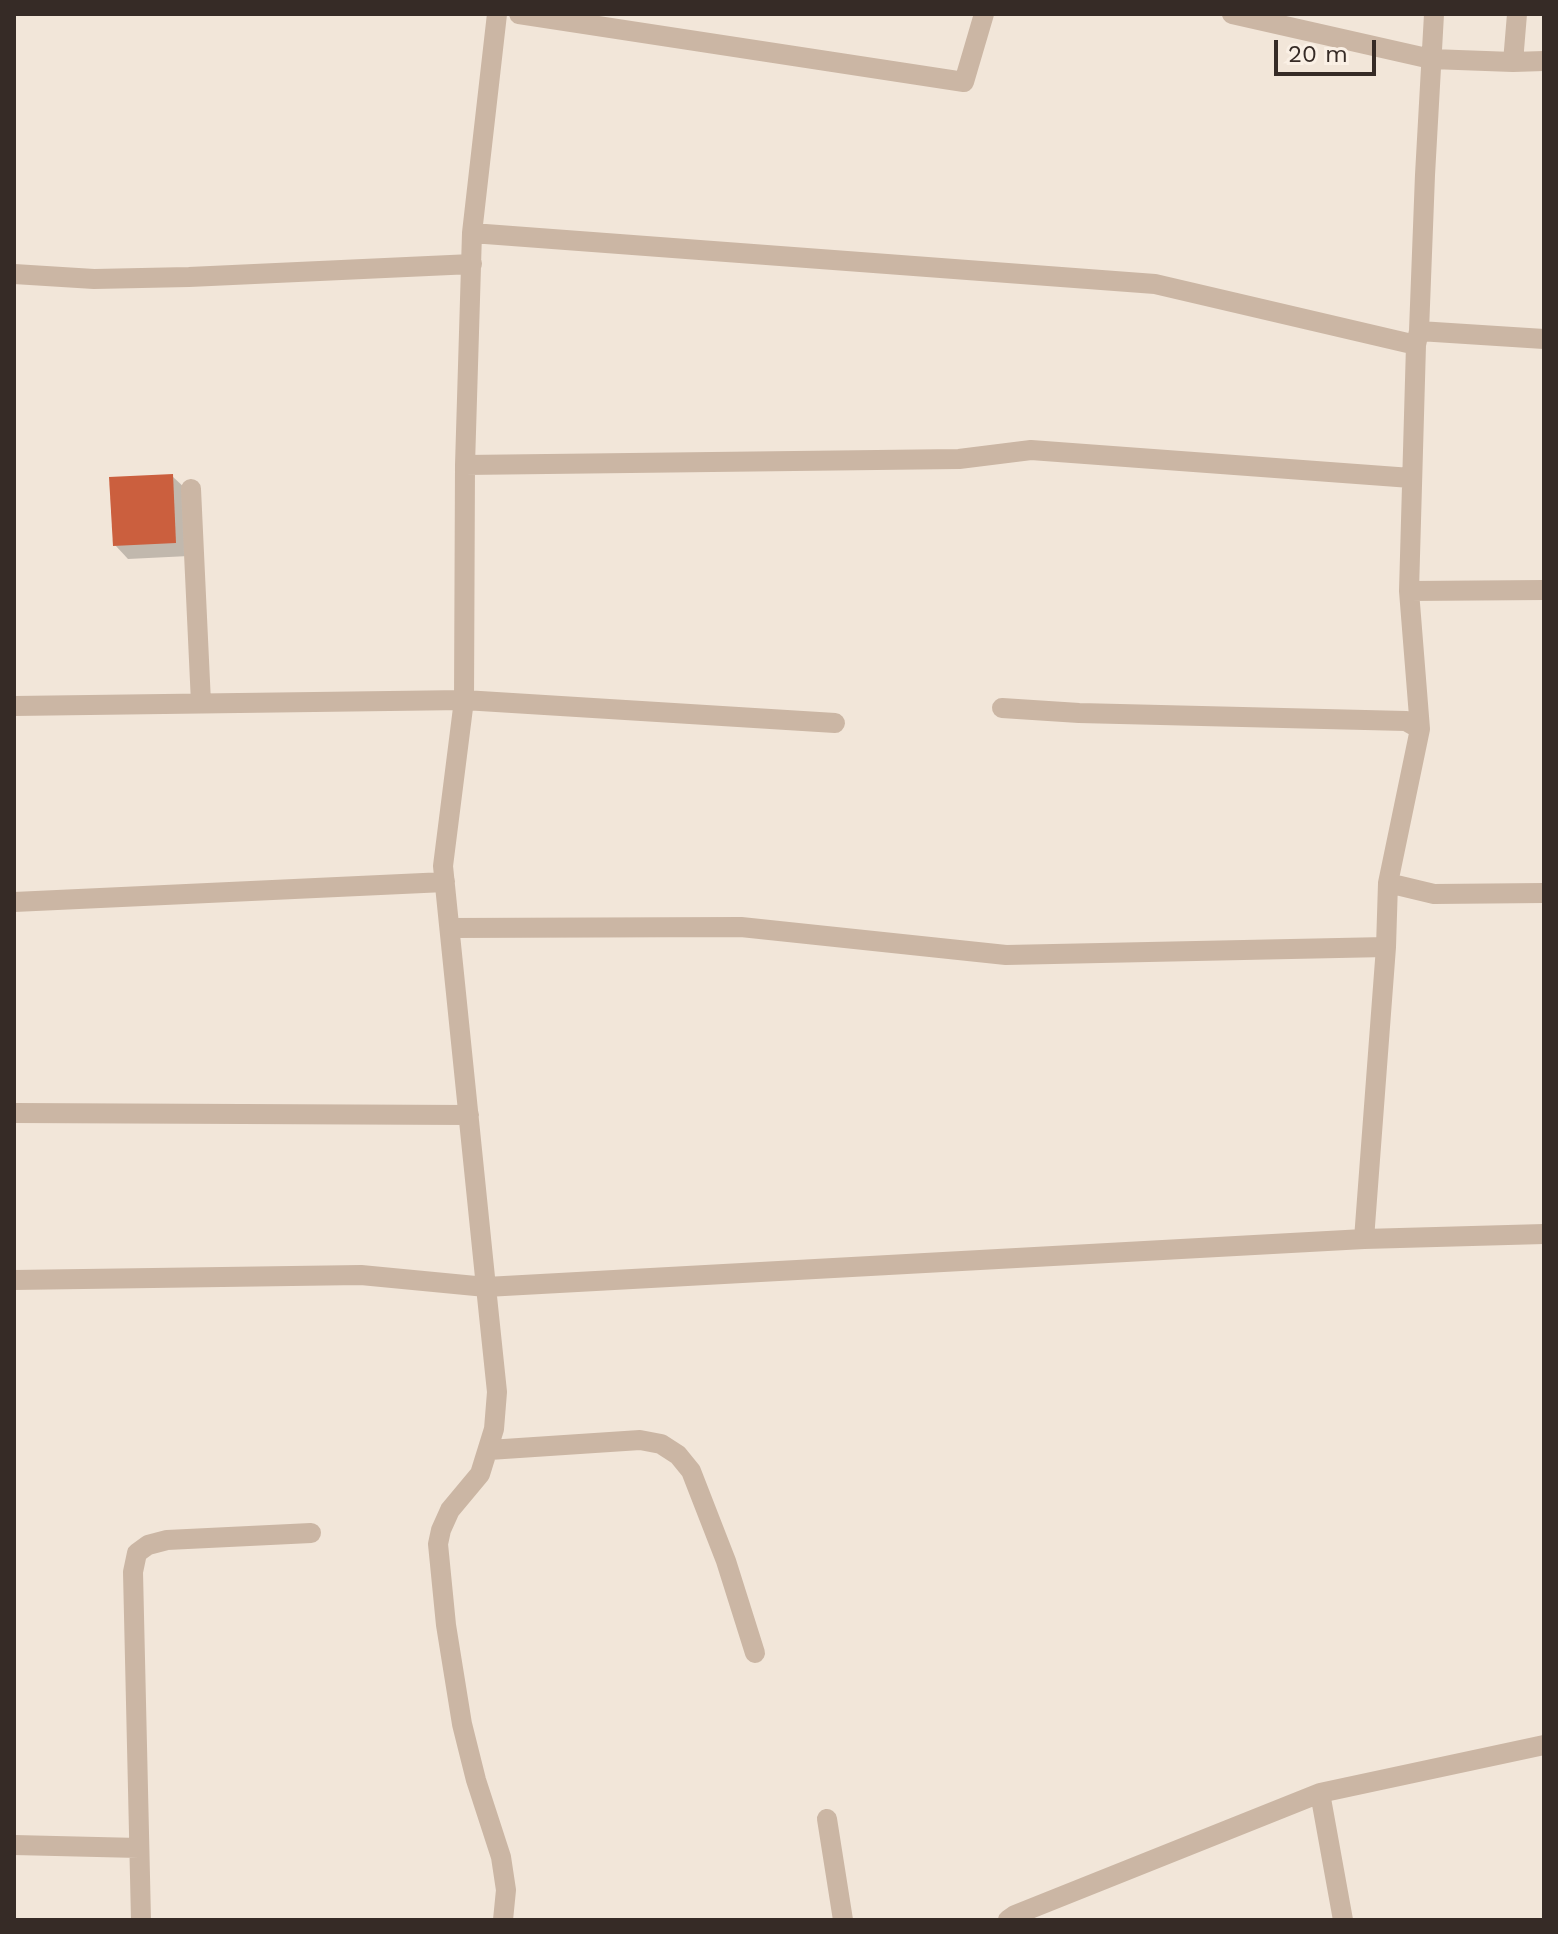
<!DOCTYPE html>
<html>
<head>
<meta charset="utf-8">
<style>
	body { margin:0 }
	#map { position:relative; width:1558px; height:1934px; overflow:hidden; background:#f2e6d9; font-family:"Work Sans",sans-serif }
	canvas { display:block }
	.frame { position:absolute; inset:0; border:16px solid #362b26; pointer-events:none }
	.scale { position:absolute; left:1274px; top:40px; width:102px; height:36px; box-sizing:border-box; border:4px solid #362b26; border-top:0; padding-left:10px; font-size:24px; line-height:28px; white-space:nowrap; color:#362b26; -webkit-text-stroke:6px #faf0e5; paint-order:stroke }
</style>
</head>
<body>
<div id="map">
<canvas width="1558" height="1934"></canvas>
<div class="frame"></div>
<div class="scale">20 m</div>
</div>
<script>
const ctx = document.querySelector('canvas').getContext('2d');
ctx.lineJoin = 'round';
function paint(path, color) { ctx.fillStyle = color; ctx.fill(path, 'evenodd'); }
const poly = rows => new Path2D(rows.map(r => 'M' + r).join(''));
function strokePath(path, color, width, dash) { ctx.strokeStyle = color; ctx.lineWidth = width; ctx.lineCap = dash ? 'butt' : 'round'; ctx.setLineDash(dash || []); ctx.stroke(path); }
const shadow = poly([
	[172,476,186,489,189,556,128,559,115,545]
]);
const building = poly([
	[173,474,176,543,113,546,109,477]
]);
const minor = poly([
	[497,14,472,233,465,465,464,700,443,866,486,1287,1364,1239,1544,1234],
	[519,14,964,82,984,14],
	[1232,14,1431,59,1513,62,1544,61],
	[1513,62,1517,14],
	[472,233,1155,284,1416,345],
	[14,274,94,279,189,277,472,264],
	[1419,331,1544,339],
	[465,465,959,459,1031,450,1411,478],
	[191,489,201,703],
	[1409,591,1544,590],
	[14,706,464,700,835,723],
	[1002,708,1079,713,1406,721,1420,729],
	[1388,883,1434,894,1544,893],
	[14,902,445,882],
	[450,928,741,927,1006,955,1386,947],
	[14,1113,469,1115],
	[1364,1239,1386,947,1388,883,1420,729,1409,591,1416,345,1419,331,1425,175,1434,14],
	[14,1280,361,1275,486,1287,497,1392,494,1429,480,1474,450,1510,441,1530,438,1544,446,1625,462,1724,476,1780,501,1857,506,1890,503,1920],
	[489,1450,640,1440,661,1444,678,1455,691,1471,726,1561,755,1653],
	[827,1819,843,1920],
	[14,1845,139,1848],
	[141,1920,133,1572,137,1553,148,1545,167,1540,311,1533],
	[1008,1920,1015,1915,1320,1793],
	[1343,1920,1320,1793,1544,1745]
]);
paint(shadow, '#0003');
paint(building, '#cb5f3e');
strokePath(minor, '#cbb6a4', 20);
</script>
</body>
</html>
